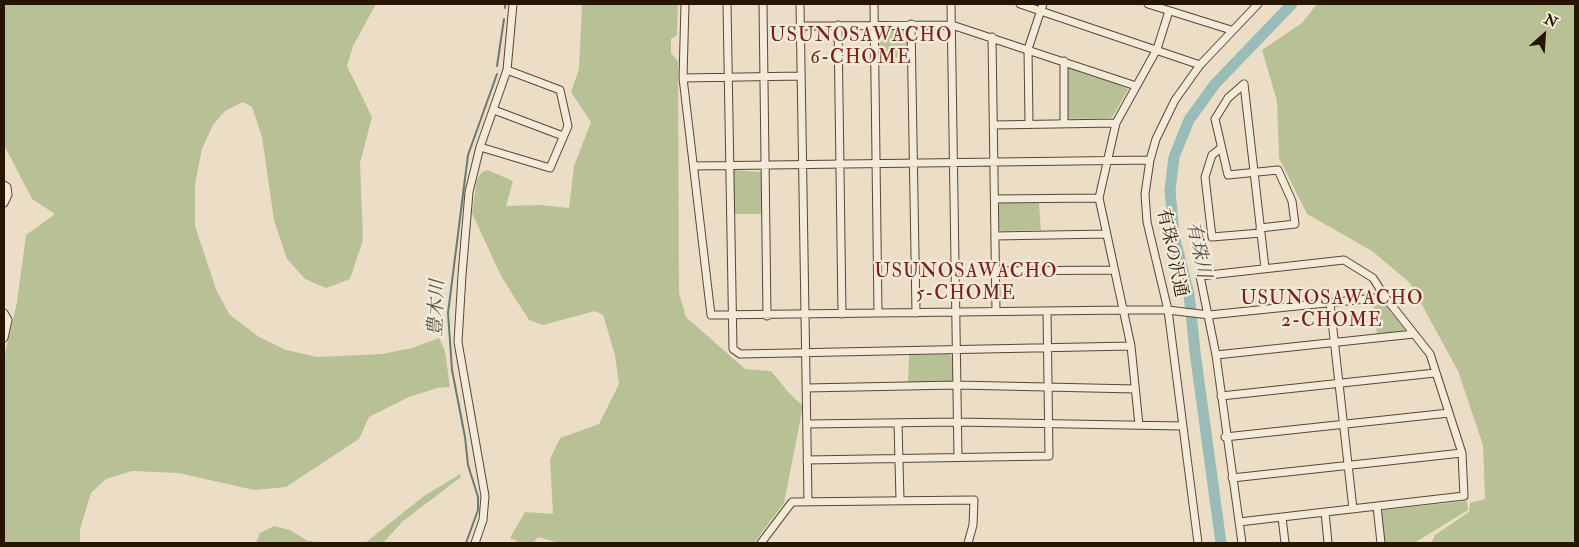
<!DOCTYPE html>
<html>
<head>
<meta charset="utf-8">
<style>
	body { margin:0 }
	#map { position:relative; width:1579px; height:547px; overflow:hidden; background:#ecdec6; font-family:"IM FELL Double Pica",serif }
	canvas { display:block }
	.frame { position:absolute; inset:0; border:5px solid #281500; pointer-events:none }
	.north { position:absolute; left:1519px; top:10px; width:50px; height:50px; -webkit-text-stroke:4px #f3eada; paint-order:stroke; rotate:26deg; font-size:14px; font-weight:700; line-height:20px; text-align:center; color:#281500 }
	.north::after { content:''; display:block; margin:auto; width:18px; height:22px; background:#281500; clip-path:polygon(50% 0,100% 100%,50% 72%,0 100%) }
</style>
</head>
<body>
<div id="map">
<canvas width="1579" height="547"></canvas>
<div class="frame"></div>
<div class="north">N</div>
</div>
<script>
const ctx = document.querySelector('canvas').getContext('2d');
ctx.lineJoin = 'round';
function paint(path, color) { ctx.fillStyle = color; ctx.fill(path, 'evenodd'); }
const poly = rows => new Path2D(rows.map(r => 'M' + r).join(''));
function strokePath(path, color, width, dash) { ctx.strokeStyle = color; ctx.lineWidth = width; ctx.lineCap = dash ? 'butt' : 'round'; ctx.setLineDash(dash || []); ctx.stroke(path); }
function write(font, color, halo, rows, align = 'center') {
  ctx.font = font + ' "IM FELL Double Pica","Noto Serif JP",serif'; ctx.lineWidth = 4.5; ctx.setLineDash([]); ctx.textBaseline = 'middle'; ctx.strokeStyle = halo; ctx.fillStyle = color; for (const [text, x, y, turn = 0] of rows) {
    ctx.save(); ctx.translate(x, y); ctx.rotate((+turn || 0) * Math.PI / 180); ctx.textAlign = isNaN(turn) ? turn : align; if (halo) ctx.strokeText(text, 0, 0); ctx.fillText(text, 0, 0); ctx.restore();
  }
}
const green = poly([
	[4,4,376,4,353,46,347,66,372,117,360,163,363,240,350,279,326,288,305,279,287,259,274,220,262,137,252,107,243,102,225,111,213,125,202,149,195,184,195,226,216,289,229,314,259,337,286,350,318,357,382,354,412,348,439,338,445,351,450,387,437,388,409,397,369,417,359,439,286,487,254,490,178,473,132,471,106,479,91,493,80,529,80,543,4,543,4,358,17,302,26,235,55,214,32,199,4,145],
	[582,4,678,4,677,35,671,39,671,53,678,61,679,293,686,317,745,369,771,371,789,393,803,406,784,503,754,543,560,543,538,537,533,543,521,543,510,538,525,512,553,514,550,459,560,438,599,424,619,384,615,355,603,315,595,311,543,325,529,320,501,276,472,213,477,179,482,172,488,170,513,181,506,206,540,205,569,208,574,166,591,122,571,92,579,69],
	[1317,4,1575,4,1575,543,1431,543,1435,535,1469,512,1470,503,1485,499,1483,445,1458,371,1410,283,1372,251,1307,214,1279,158,1277,101,1262,50,1302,23],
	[904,27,907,29,908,57,878,58,878,29],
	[1069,66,1127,88,1128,90,1113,116,1110,118,1067,119,1066,68],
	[734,170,761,172,761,214,733,214],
	[1000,203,1039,203,1041,230,1001,231,999,229,998,205],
	[1373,302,1383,302,1404,329,1403,332,1377,335],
	[949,354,952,357,953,380,950,382,908,382,909,355],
	[460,474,461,477,402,522,383,543,365,543,424,496],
	[1467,501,1468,510,1414,543,1384,543,1381,513,1383,510],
	[274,526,290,530,308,541,324,543,256,543,260,533]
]);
const stream = poly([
	[505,8,505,4],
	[497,66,504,19],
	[466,543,478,510,478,497,468,465,465,437,452,370,448,313,468,155,497,74]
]);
const river = poly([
	[1221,543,1195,352,1189,294,1174,235,1170,190,1174,157,1189,120,1215,84,1292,4]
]);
const street = poly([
	[685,4,683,78,711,315,1124,310,1168,310,1209,315,1385,297],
	[727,4,733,349,740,354,1131,346],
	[763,4,767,316],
	[800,4,808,501],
	[874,4,878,313],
	[951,4,958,457],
	[1020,4,1200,65],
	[1148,4,1231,30],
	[911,24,916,313],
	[838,25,842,314],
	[800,26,952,25,1136,86],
	[992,37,996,311],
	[1064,61,1064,123],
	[683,78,801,76],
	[1244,84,1228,98,1215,119,1228,175,1278,170,1292,201,1295,224,1260,228],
	[1244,84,1265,268],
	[494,110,563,136],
	[1029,124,1028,49,1043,4],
	[994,125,1116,123],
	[480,147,550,168,568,126,560,90,507,70],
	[1221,148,1212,155,1205,177,1212,237,1261,233],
	[694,166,1150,160],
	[4,185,7,187,8,195,4,203],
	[995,199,1099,198],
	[995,236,1106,234],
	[995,271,1114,270],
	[1330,303,1353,509],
	[4,313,8,320,4,338],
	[1216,355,1414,334],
	[806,388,957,385,1135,389],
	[1221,396,1435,373],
	[898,423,900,500],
	[807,424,957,422,1182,426],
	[1139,425,1131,346,1099,198,1116,123,1157,49,1169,11],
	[1225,437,1449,413],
	[807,460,1049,456,1047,311],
	[1232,478,1462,453],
	[1377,506,1381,543],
	[1325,512,1328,543],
	[1282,517,1285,543],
	[1239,522,1464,496,1462,453,1430,354,1385,297,1373,278,1344,260,1200,276,1216,355,1242,543],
	[475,543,483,520,485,496,458,342,462,275,469,192,480,147,507,70,513,4],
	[761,543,792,502,974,500,973,525,968,543],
	[1198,543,1168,310,1147,222,1145,194,1150,160,1156,139,1175,100,1200,65,1258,4]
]);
const streetNames = [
	["有珠の沢通",1171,253,78]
];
const neighbourhoodNames = [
	["USUNOSAWACHO",861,37],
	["6-CHOME",861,59],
	["USUNOSAWACHO",966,273],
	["5-CHOME",966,295],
	["USUNOSAWACHO",1332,300],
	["2-CHOME",1332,322]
];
const waterNames = [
	["有珠川",1197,250,78],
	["豊木川",438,308,-88]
];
paint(green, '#b8c195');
strokePath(stream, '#6c796f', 2);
strokePath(river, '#99bcb9', 11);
strokePath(street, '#594732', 9);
strokePath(street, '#f3eada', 7);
write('18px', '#281500', '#f3eada', streetNames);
ctx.letterSpacing = '1px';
write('19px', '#7a1f14', '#f3eada', neighbourhoodNames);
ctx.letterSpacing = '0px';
write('italic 19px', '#504f41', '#f3eada', waterNames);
</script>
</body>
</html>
